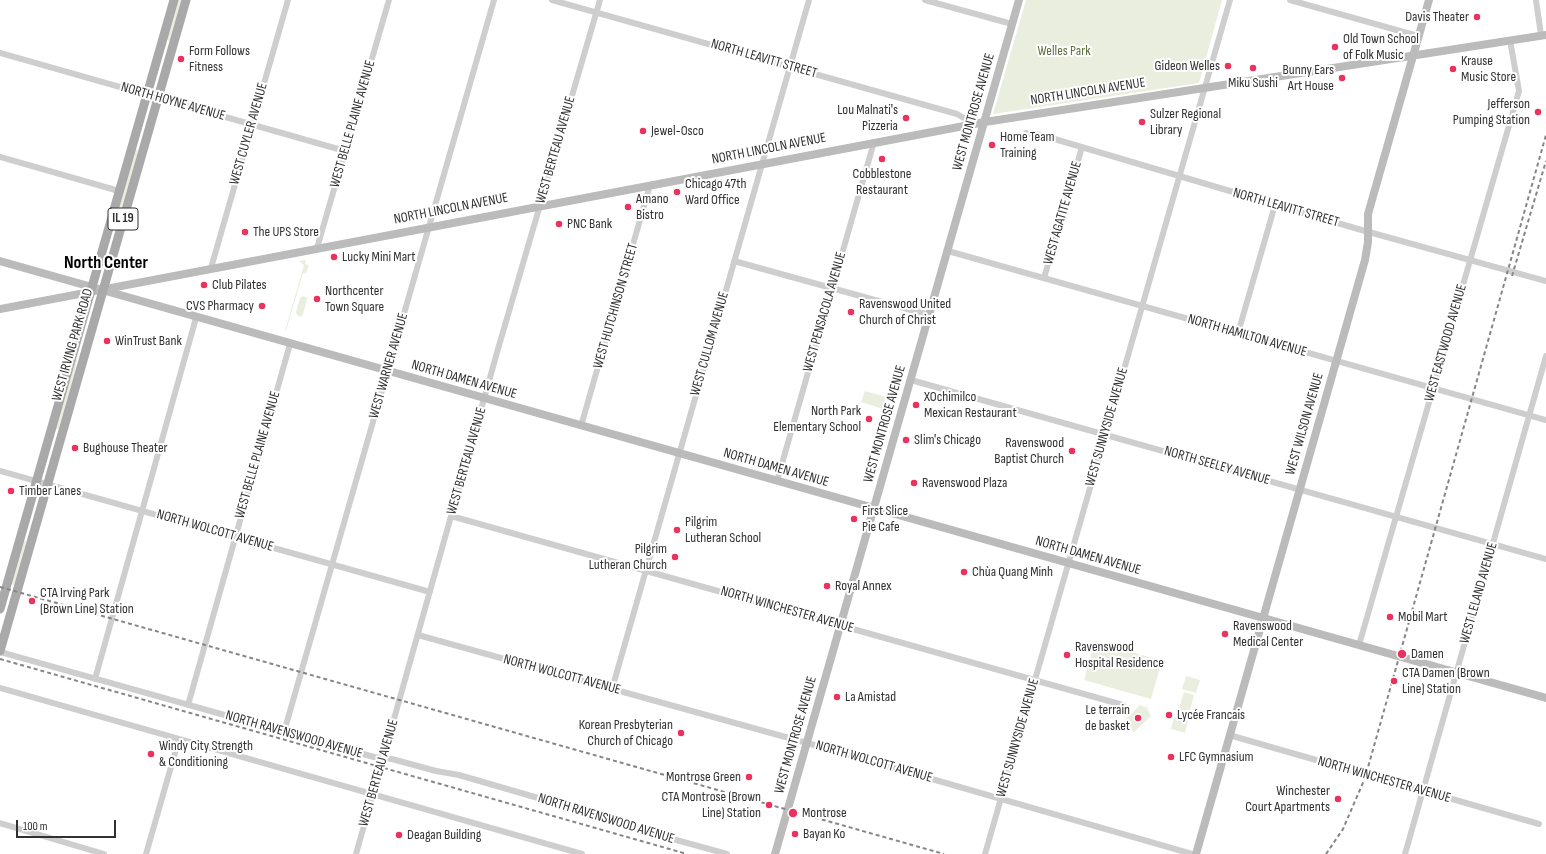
<!DOCTYPE html>
<html>
<head>
<meta charset="utf-8">
<style>
	body { margin:0 }
	#map { position:relative; width:1546px; height:854px; overflow:hidden; background:#fff; font-family:"Sofia Sans Condensed",sans-serif }
	canvas { display:block }
	.scale { position:absolute; left:16px; top:820px; width:100px; height:18px; box-sizing:border-box; border:2px solid #313131; border-top:0; padding-left:5px; font-size:12px; line-height:14px; white-space:nowrap; color:#313131; -webkit-text-stroke:3px #fff; paint-order:stroke }
</style>
</head>
<body>
<div id="map">
<canvas width="1546" height="854"></canvas>
<div class="scale">100 m</div>
</div>
<script>
const ctx = document.querySelector('canvas').getContext('2d');
ctx.lineJoin = 'round';
function paint(path, color) { ctx.fillStyle = color; ctx.fill(path, 'evenodd'); }
const poly = rows => new Path2D(rows.map(r => 'M' + r).join(''));
function strokePath(path, color, width, dash) { ctx.strokeStyle = color; ctx.lineWidth = width; ctx.lineCap = dash ? 'butt' : 'round'; ctx.setLineDash(dash || []); ctx.stroke(path); }
function write(font, color, halo, rows, align = 'center') {
  ctx.font = font + ' "Sofia Sans Condensed",sans-serif'; ctx.lineWidth = 4; ctx.setLineDash([]); ctx.textBaseline = 'middle'; ctx.strokeStyle = halo; ctx.fillStyle = color; for (const [text, x, y, turn = 0] of rows) {
    ctx.save(); ctx.translate(x, y); ctx.rotate((+turn || 0) * Math.PI / 180); ctx.textAlign = isNaN(turn) ? turn : align; if (halo) ctx.strokeText(text, 0, 0); ctx.fillText(text, 0, 0); ctx.restore();
  }
}
const green = poly([
	[177,0,182,0,170,41,167,40,169,29],
	[1026,0,1222,0,1199,83,993,114],
	[135,149,138,150,136,160,119,217,117,216],
	[306,260,305,264,309,265,306,273,303,273,286,331,285,331,304,265,299,261],
	[303,296,306,297,307,300,303,314,301,317,297,315,296,312,300,298],
	[75,360,77,360,75,373,58,430,56,429],
	[865,391,886,397,883,409,861,402],
	[23,541,26,541,25,546,14,585,11,584],
	[1095,641,1162,661,1151,699,1084,680],
	[1186,676,1200,680,1196,693,1182,689],
	[1184,692,1194,695,1188,718,1177,715],
	[1140,705,1147,708,1151,716,1134,732,1128,728,1124,721],
	[1174,717,1188,721,1185,733,1171,729]
]);
const street = poly([
	[552,0,957,114,974,124],
	[925,0,1012,24],
	[1290,0,1418,36],
	[1536,0,1541,35],
	[0,53,345,151],
	[1026,133,1041,135,1358,229,1546,281],
	[0,157,119,191],
	[317,248,389,0],
	[948,251,1546,420],
	[734,261,929,315],
	[211,268,288,0],
	[1044,278,1082,147],
	[1238,333,1275,205],
	[911,380,1546,559],
	[581,426,650,185],
	[0,471,430,592],
	[777,481,874,142],
	[451,516,1123,705],
	[418,635,807,743,1192,854],
	[1359,645,1519,91,1510,40],
	[0,652,374,757,392,759,436,771,459,775,576,809,589,816,727,854],
	[95,679,196,318],
	[0,688,582,854],
	[612,689,809,0],
	[188,705,290,344],
	[284,732,494,0],
	[1229,735,1539,824],
	[0,823,104,854],
	[146,854,179,739],
	[356,854,498,349,600,0],
	[985,854,1230,0],
	[1405,854,1546,356]
]);
const secondary = poly([
	[0,261,1546,698],
	[0,309,985,122,1546,35],
	[775,854,1019,0],
	[1196,854,1365,260,1368,242,1368,214,1429,0]
]);
const primary = poly([
	[0,609,174,0],
	[0,651,186,0]
]);
const rail = poly([
	[1512,276,1546,161],
	[0,587,944,854],
	[0,659,687,854],
	[1326,854,1343,829,1365,778,1546,135]
]);
const markers = [
	[1477,17,4,"#e9325d"],
	[1335,47,4,"#e9325d"],
	[181,59,4,"#e9325d"],
	[1228,66,4,"#e9325d"],
	[1253,68,4,"#e9325d"],
	[1453,69,4,"#e9325d"],
	[1342,78,4,"#e9325d"],
	[1538,112,4,"#e9325d"],
	[906,118,4,"#e9325d"],
	[1142,122,4,"#e9325d"],
	[643,131,4,"#e9325d"],
	[992,145,4,"#e9325d"],
	[882,159,4,"#e9325d"],
	[677,192,4,"#e9325d"],
	[628,207,4,"#e9325d"],
	[559,224,4,"#e9325d"],
	[245,232,4,"#e9325d"],
	[334,257,4,"#e9325d"],
	[204,285,4,"#e9325d"],
	[317,299,4,"#e9325d"],
	[262,306,4,"#e9325d"],
	[851,312,4,"#e9325d"],
	[107,341,4,"#e9325d"],
	[916,405,4,"#e9325d"],
	[869,419,4,"#e9325d"],
	[906,440,4,"#e9325d"],
	[75,448,4,"#e9325d"],
	[1072,451,4,"#e9325d"],
	[914,483,4,"#e9325d"],
	[11,491,4,"#e9325d"],
	[854,519,4,"#e9325d"],
	[677,530,4,"#e9325d"],
	[675,557,4,"#e9325d"],
	[964,572,4,"#e9325d"],
	[827,586,4,"#e9325d"],
	[32,601,4,"#e9325d"],
	[1390,617,4,"#e9325d"],
	[1225,634,4,"#e9325d"],
	[1402,654,5,"#e9325d"],
	[1067,655,4,"#e9325d"],
	[1394,681,4,"#e9325d"],
	[837,697,4,"#e9325d"],
	[1169,715,4,"#e9325d"],
	[1138,718,4,"#e9325d"],
	[681,733,4,"#e9325d"],
	[151,754,4,"#e9325d"],
	[1171,757,4,"#e9325d"],
	[749,777,4,"#e9325d"],
	[1338,799,4,"#e9325d"],
	[769,805,4,"#e9325d"],
	[793,813,5,"#e9325d"],
	[795,834,4,"#e9325d"],
	[399,835,4,"#e9325d"]
];
const shields = [
	[123,219,30]
];
const shieldNames = [
	["IL 19",123,219]
];
const poiNames = [
	["Davis Theater",1469,17,"right"],
	["Old Town School",1343,39],
	["of Folk Music",1343,55],
	["Form Follows",189,51],
	["Fitness",189,67],
	["Krause",1461,61],
	["Music Store",1461,77],
	["Gideon Welles",1220,66,"right"],
	["Bunny Ears",1334,70,"right"],
	["Art House",1334,86,"right"],
	["Miku Sushi",1253,83,"center"],
	["Jefferson",1530,104,"right"],
	["Pumping Station",1530,120,"right"],
	["Lou Malnati's",898,110,"right"],
	["Pizzeria",898,126,"right"],
	["Sulzer Regional",1150,114],
	["Library",1150,130],
	["Jewel-Osco",651,131],
	["Home Team",1000,137],
	["Training",1000,153],
	["Cobblestone",882,174,"center"],
	["Restaurant",882,190,"center"],
	["Chicago 47th",685,184],
	["Ward Office",685,200],
	["Amano",636,199],
	["Bistro",636,215],
	["PNC Bank",567,224],
	["The UPS Store",253,232],
	["Lucky Mini Mart",342,257],
	["Club Pilates",212,285],
	["Northcenter",325,291],
	["Town Square",325,307],
	["Ravenswood United",859,304],
	["Church of Christ",859,320],
	["CVS Pharmacy",254,306,"right"],
	["WinTrust Bank",115,341],
	["XOchimilco",924,397],
	["Mexican Restaurant",924,413],
	["North Park",861,411,"right"],
	["Elementary School",861,427,"right"],
	["Slim's Chicago",914,440],
	["Ravenswood",1064,443,"right"],
	["Baptist Church",1064,459,"right"],
	["Bughouse Theater",83,448],
	["Ravenswood Plaza",922,483],
	["Timber Lanes",19,491],
	["First Slice",862,511],
	["Pie Cafe",862,527],
	["Pilgrim",685,522],
	["Lutheran School",685,538],
	["Pilgrim",667,549,"right"],
	["Lutheran Church",667,565,"right"],
	["Chùa Quang Minh",972,572],
	["Royal Annex",835,586],
	["CTA Irving Park",40,593],
	["(Brown Line) Station",40,609],
	["Mobil Mart",1398,617],
	["Ravenswood",1233,626],
	["Medical Center",1233,642],
	["Ravenswood",1075,647],
	["Hospital Residence",1075,663],
	["Damen",1411,654],
	["CTA Damen (Brown",1402,673],
	["Line) Station",1402,689],
	["La Amistad",845,697],
	["Le terrain",1130,710,"right"],
	["de basket",1130,726,"right"],
	["Lycée Francais",1177,715],
	["Korean Presbyterian",673,725,"right"],
	["Church of Chicago",673,741,"right"],
	["Windy City Strength",159,746],
	["& Conditioning",159,762],
	["LFC Gymnasium",1179,757],
	["Montrose Green",741,777,"right"],
	["Winchester",1330,791,"right"],
	["Court Apartments",1330,807,"right"],
	["CTA Montrose (Brown",761,797,"right"],
	["Line) Station",761,813,"right"],
	["Montrose",802,813],
	["Bayan Ko",803,834],
	["Deagan Building",407,835]
];
const parkNames = [
	["Welles Park",1064,51]
];
const streetNames = [
	["NORTH LEAVITT STREET",764,59,16],
	["NORTH LINCOLN AVENUE",1088,92,-9],
	["NORTH HOYNE AVENUE",173,102,16],
	["WEST MONTROSE AVENUE",974,112,-74],
	["WEST BELLE PLAINE AVENUE",353,124,-74],
	["WEST CUYLER AVENUE",249,134,-74],
	["NORTH LINCOLN AVENUE",769,149,-11],
	["WEST BERTEAU AVENUE",556,150,-74],
	["NORTH LEAVITT STREET",1286,208,16],
	["NORTH LINCOLN AVENUE",451,209,-11],
	["WEST AGATITE AVENUE",1063,213,-74],
	["WEST HUTCHINSON STREET",616,306,-74],
	["WEST PENSACOLA AVENUE",825,312,-74],
	["NORTH HAMILTON AVENUE",1247,336,16],
	["WEST EASTWOOD AVENUE",1446,343,-74],
	["WEST CULLOM AVENUE",710,344,-74],
	["WEST IRVING PARK ROAD",73,345,-74],
	["WEST WARNER AVENUE",389,366,-74],
	["NORTH DAMEN AVENUE",464,380,16],
	["WEST MONTROSE AVENUE",885,424,-74],
	["WEST WILSON AVENUE",1305,424,-74],
	["WEST SUNNYSIDE AVENUE",1107,427,-74],
	["WEST BELLE PLAINE AVENUE",258,455,-74],
	["WEST BERTEAU AVENUE",467,461,-74],
	["NORTH SEELEY AVENUE",1217,466,16],
	["NORTH DAMEN AVENUE",776,468,16],
	["NORTH WOLCOTT AVENUE",215,531,16],
	["NORTH DAMEN AVENUE",1088,556,16],
	["WEST LELAND AVENUE",1479,593,-74],
	["NORTH WINCHESTER AVENUE",787,610,16],
	["NORTH WOLCOTT AVENUE",562,675,15],
	["NORTH RAVENSWOOD AVENUE",294,735,16],
	["WEST MONTROSE AVENUE",796,735,-74],
	["WEST SUNNYSIDE AVENUE",1018,738,-74],
	["NORTH WOLCOTT AVENUE",874,762,16],
	["WEST BERTEAU AVENUE",379,773,-74],
	["NORTH WINCHESTER AVENUE",1384,780,16],
	["NORTH RAVENSWOOD AVENUE",606,819,17]
];
const districtNames = [
	["North Center",106,263]
];
paint(green, '#eaeedf');
strokePath(street, '#cecece', 6);
strokePath(secondary, '#bbb', 8);
strokePath(primary, '#a9a9a9', 9);
strokePath(rail, '#868686', 2, [4, 3]);
for (const [x, y, r, color] of markers) { const dot = new Path2D(); dot.arc(x, y, r, 0, 2 * Math.PI); ctx.fillStyle = color; ctx.fill(dot); strokePath(dot, '#fff', 1.5); }
for (const [x, y, w] of shields) { const box = new Path2D(); box.roundRect(x - w / 2, y - 11, w, 22, 3); ctx.fillStyle = '#fff'; ctx.fill(box); strokePath(box, '#313131', 1); }
write('bold 13px', '#313131', null, shieldNames);
write('14px', '#313131', '#fff', poiNames, 'left');
write('14px', '#5c6f3d', '#fff', parkNames);
write('14px', '#313131', '#fff', streetNames);
write('bold 18px', '#000', '#fff', districtNames);
</script>
</body>
</html>
